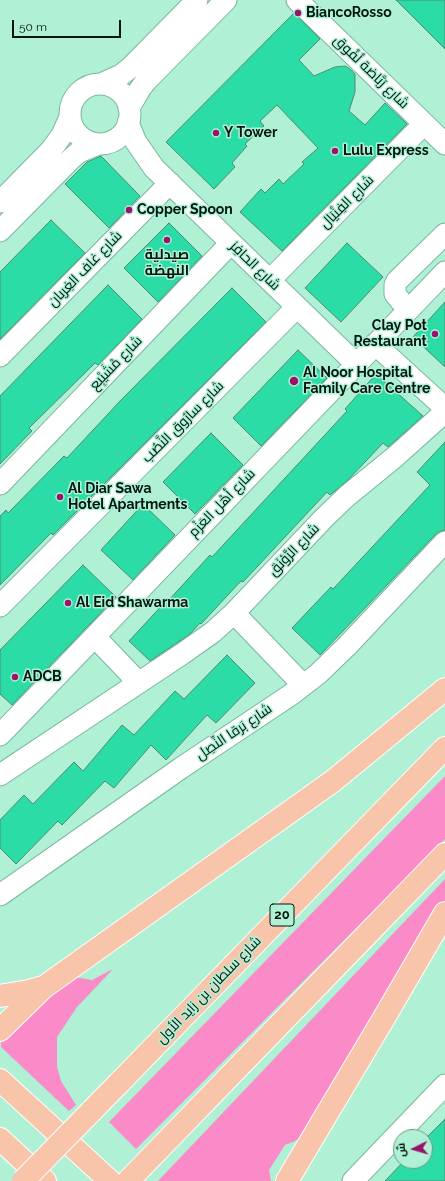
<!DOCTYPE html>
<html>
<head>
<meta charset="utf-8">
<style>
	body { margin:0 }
	#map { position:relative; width:445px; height:1181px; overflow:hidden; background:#b0f0d5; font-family:Raleway,Cairo,sans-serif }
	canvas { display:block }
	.north { position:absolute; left:393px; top:1129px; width:40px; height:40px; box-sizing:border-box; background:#b0f0d5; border:1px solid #6a9985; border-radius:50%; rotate:265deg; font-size:11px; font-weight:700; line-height:16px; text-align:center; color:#00160e }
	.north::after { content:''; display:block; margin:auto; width:14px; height:18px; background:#97146a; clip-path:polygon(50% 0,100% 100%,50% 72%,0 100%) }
	.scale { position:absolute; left:12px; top:20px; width:109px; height:18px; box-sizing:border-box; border:2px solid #00160e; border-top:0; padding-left:5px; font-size:12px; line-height:14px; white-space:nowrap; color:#00160e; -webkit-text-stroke:3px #b0f0d5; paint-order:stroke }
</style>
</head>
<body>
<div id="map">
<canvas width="445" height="1181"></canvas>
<div class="north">ش</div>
<div class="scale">50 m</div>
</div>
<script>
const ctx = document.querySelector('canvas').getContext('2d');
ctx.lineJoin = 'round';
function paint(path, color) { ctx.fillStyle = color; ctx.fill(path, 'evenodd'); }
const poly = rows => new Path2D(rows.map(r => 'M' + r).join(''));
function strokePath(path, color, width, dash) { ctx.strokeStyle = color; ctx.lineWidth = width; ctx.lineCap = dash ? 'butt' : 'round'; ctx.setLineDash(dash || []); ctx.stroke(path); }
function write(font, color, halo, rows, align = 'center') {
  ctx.font = font + ' Raleway,Cairo,sans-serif'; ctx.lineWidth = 3; ctx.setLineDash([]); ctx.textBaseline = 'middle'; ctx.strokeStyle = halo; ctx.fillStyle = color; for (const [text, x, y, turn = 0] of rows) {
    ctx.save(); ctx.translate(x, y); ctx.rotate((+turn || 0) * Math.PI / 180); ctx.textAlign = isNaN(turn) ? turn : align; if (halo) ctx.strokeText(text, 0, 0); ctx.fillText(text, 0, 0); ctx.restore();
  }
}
const green = poly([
	[445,776,445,839,136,1149,109,1122],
	[445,879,445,907,305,1137,285,1145,269,1170,271,1181,158,1181],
	[113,969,77,1007,57,1037,57,1067,61,1081,76,1105,69,1111,1,1047,1,1041,52,992,74,977,92,980]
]);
const building = poly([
	[396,0,445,0,445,49,396,0],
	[294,13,320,39,299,60,314,76,335,67,345,66,350,69,355,74,355,92,349,111,365,125,385,103,407,124,282,251,240,212,261,189,265,193,279,179,283,184,304,164,302,162,318,148,277,105,260,121,264,126,245,144,247,146,232,163,235,167,214,189,166,142,294,13],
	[101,156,140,196,109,228,65,184,87,162,101,156],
	[51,220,85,253,0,339,0,272,51,220],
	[169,223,202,256,158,302,124,268,169,223],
	[347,243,383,277,341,322,305,288,347,243],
	[108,285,142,319,98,365,95,363,29,428,32,431,0,464,0,396,108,285],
	[232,288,266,322,53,535,51,533,0,585,0,516,6,510,8,513,64,456,67,458,121,400,232,288],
	[445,302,445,367,413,337,445,302],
	[298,350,327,378,261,446,233,418,298,350],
	[376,374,423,416,388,447,383,443,348,480,330,495,327,492,243,582,241,581,201,624,200,623,190,634,150,661,129,641,167,600,168,601,210,555,212,557,347,411,345,409,376,374],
	[211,433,243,465,195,514,163,482,211,433],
	[445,442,445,530,441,531,436,534,320,655,292,628,331,587,333,589,430,485,417,472,445,442],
	[143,504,175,535,133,580,101,550,143,504],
	[83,565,116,597,12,705,0,694,0,650,83,565],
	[227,655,255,683,216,723,207,715,166,760,151,745,114,788,105,781,62,825,58,821,16,864,0,848,0,820,24,795,33,804,74,762,83,771,122,725,134,735,175,691,184,699,227,655],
	[445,1119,445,1181,385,1181,404,1161,425,1161,425,1139,445,1119]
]);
const minor = poly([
	[297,0,445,144],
	[101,84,121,75,130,68,197,0],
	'70 114a30 30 0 1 1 60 0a30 30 0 1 1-60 0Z',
	[129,108,140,89,146,81,226,0],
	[128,123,136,142,154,168,356,364],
	[0,202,51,150,62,135,70,117],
	[0,231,72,158,79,152,98,144],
	[270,280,424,124],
	[408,310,395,294,395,285,397,281,445,234],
	[375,344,445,408],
	[0,356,170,183],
	[0,484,231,243],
	[0,606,297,307],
	[234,613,303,685],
	[95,637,138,682],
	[0,735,445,272],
	[0,775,182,654,213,632,234,613,324,518,347,496,396,456,445,412],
	[0,895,181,768,292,694,318,674,347,646,445,542],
	[353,1181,445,1085]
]);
const major = poly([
	[0,996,29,991,43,987],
	[0,1030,44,987,333,781,445,689],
	[0,1080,110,1181],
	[119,1083,445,748],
	[0,1139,45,1181],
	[128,1181,445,854],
	[287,1181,384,1018,445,913]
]);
const majorBridge = poly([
	[23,1181,119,1083]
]);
const markers = [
	[298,13,4,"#97146a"],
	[216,133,4,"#97146a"],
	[335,151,4,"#97146a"],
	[129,210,4,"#97146a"],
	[167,240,4,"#97146a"],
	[435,334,4,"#97146a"],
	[294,381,5,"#97146a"],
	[60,497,4,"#97146a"],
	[68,603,4,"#97146a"],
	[15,677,4,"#97146a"]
];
const shields = [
	[282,915,24]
];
const shieldNames = [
	["20",282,915]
];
const poiNames = [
	["BiancoRosso",306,13],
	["Y Tower",224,133],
	["Lulu Express",343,151],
	["Copper Spoon",137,210],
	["صيدلية",167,255,"center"],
	["النهضة",167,271,"center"],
	["Clay Pot",427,326,"right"],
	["Restaurant",427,342,"right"],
	["Al Noor Hospital",303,373],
	["Family Care Centre",303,389],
	["Al Diar Sawa",68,489],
	["Hotel Apartments",68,505],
	["Al Eid Shawarma",76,603],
	["ADCB",23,677]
];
const streetNames = [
	["شارع رَبَّاضة لُفُوق",371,72,44],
	["شارع الفِنْيَال",347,202,-45],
	["شارع الحافِز",255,266,44],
	["شارع غاف الغِربان",85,269,-46],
	["شارع مْشَيْبِع",116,363,-46],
	["شارع سارُوق النَّصُب",183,422,-45],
	["شارع أهْل العَزْم",222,503,-46],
	["شارع الرَّوْنَق",294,550,-46],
	["شارع بَرقا النِّصِل",234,732,-34],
	["شارع سلطان بن زايد الأول",209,990,-46]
];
paint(green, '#fb8ac8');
paint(building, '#2cdca7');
strokePath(building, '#4e8b74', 1);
strokePath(minor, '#79b79e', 23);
strokePath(major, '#fff', 24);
strokePath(minor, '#fff', 21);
strokePath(major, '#f8c5aa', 22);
strokePath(majorBridge, '#fff', 24, []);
strokePath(majorBridge, '#f8c5aa', 22);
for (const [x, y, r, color] of markers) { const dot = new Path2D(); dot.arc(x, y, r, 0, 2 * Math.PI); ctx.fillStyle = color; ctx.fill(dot); strokePath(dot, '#b0f0d5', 1.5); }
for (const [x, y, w] of shields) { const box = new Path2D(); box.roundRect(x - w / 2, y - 11, w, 22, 3); ctx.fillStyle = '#b0f0d5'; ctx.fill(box); strokePath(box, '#00160e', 1); }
write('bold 13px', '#00160e', null, shieldNames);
write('bold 14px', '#00160e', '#b0f0d5', poiNames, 'left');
write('14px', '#00160e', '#b0f0d5', streetNames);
</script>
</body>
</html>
